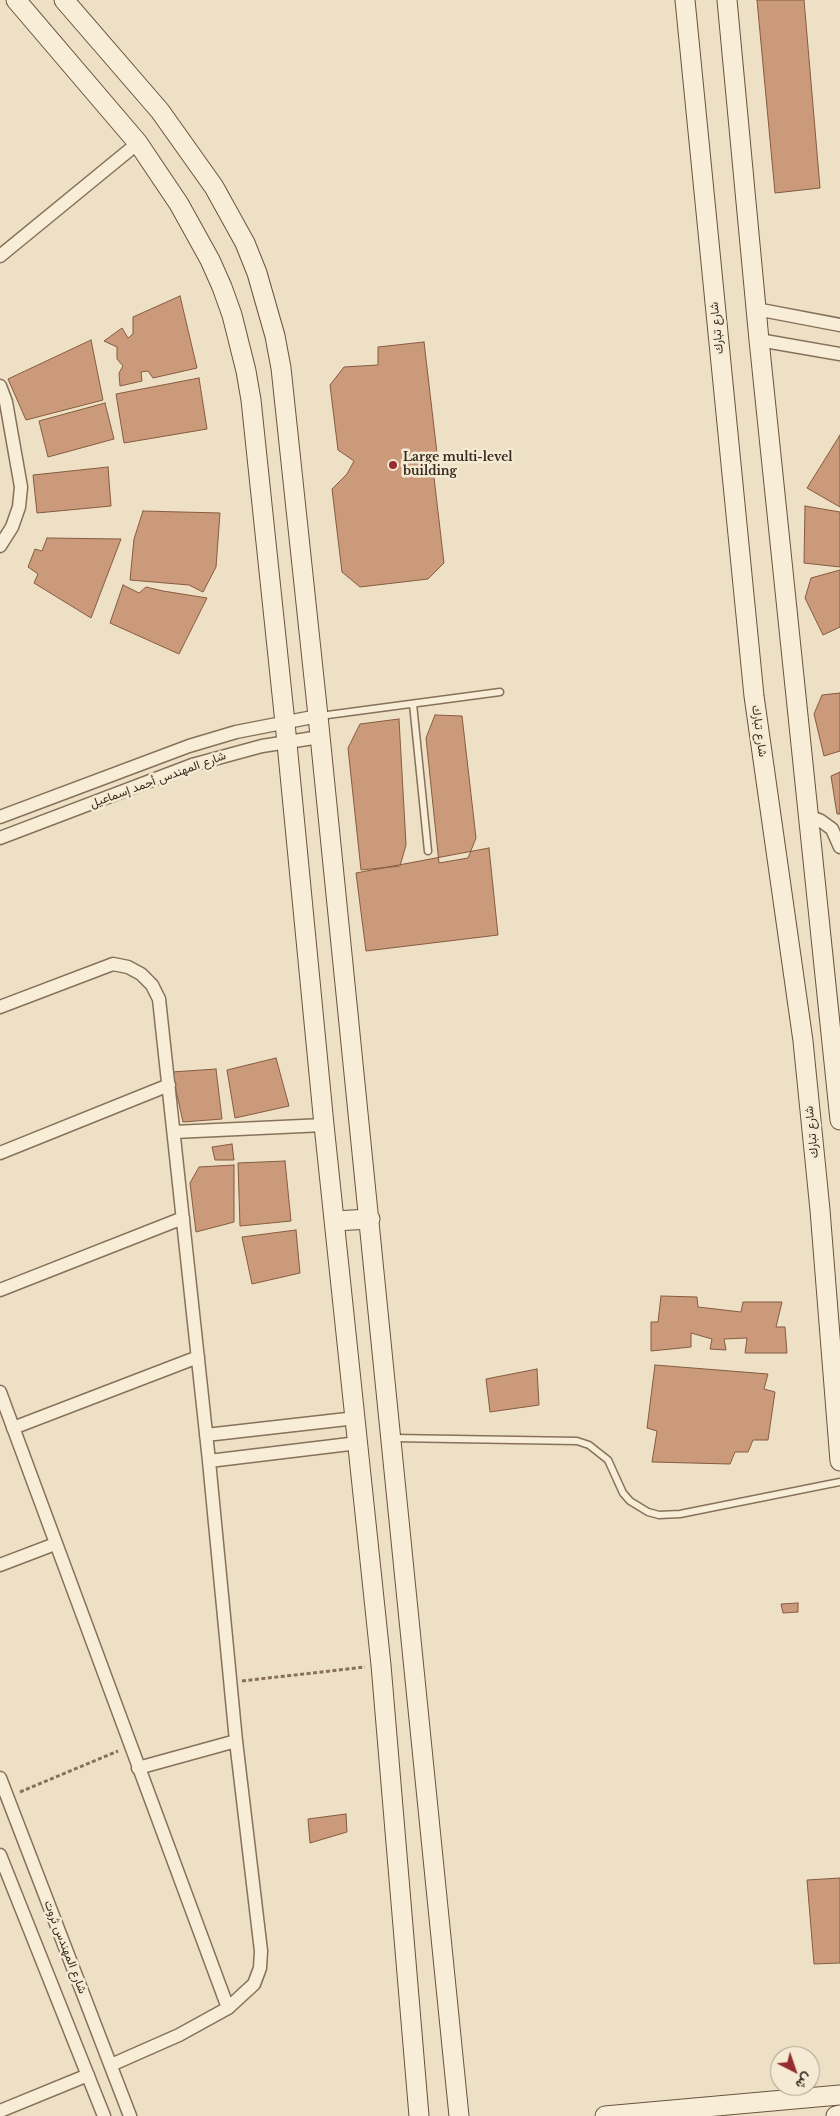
<!DOCTYPE html>
<html>
<head>
<meta charset="utf-8">
<style>
	body { margin:0 }
	#map { position:relative; width:840px; height:2116px; overflow:hidden; background:#ede0c4; font-family:"Libre Baskerville",Vazirmatn,serif }
	canvas { display:block }
	.north { position:absolute; left:770px; top:2046px; width:50px; height:50px; box-sizing:border-box; background:#f5ead3; border:1px solid #a99d8b; border-radius:50%; rotate:139deg; font-size:14px; font-weight:700; line-height:20px; text-align:center; color:#372a1e }
	.north::after { content:''; display:block; margin:auto; width:18px; height:22px; background:#952c2f; clip-path:polygon(50% 0,100% 100%,50% 72%,0 100%) }
</style>
</head>
<body>
<div id="map">
<canvas width="840" height="2116"></canvas>
<div class="north">ش</div>
</div>
<script>
const ctx = document.querySelector('canvas').getContext('2d');
ctx.lineJoin = 'round';
function paint(path, color) { ctx.fillStyle = color; ctx.fill(path, 'evenodd'); }
const poly = rows => new Path2D(rows.map(r => 'M' + r).join(''));
function strokePath(path, color, width, dash) { ctx.strokeStyle = color; ctx.lineWidth = width; ctx.lineCap = dash ? 'butt' : 'round'; ctx.setLineDash(dash || []); ctx.stroke(path); }
function write(font, color, halo, rows, align = 'center') {
  ctx.font = font + ' "Libre Baskerville",Vazirmatn,serif'; ctx.lineWidth = 5; ctx.setLineDash([]); ctx.textBaseline = 'middle'; ctx.strokeStyle = halo; ctx.fillStyle = color; for (const [text, x, y, turn = 0] of rows) {
    ctx.save(); ctx.translate(x, y); ctx.rotate((+turn || 0) * Math.PI / 180); ctx.textAlign = isNaN(turn) ? turn : align; if (halo) ctx.strokeText(text, 0, 0); ctx.fillText(text, 0, 0); ctx.restore();
  }
}
const building = poly([
	[757,0,804,0,820,188,775,193,757,0],
	[180,296,197,368,153,378,148,371,141,372,142,381,120,386,119,373,123,366,117,359,117,347,104,341,122,328,128,338,133,334,133,317,180,296],
	[91,340,103,400,26,420,8,379,91,340],
	[424,342,437,453,433,469,444,563,428,579,360,587,342,572,332,489,347,474,354,461,338,450,330,385,344,367,378,365,378,347,424,342],
	[199,378,207,429,124,443,116,394,199,378],
	[105,403,114,439,48,457,39,421,105,403],
	[840,435,840,507,807,488,840,435],
	[108,467,111,506,37,513,33,475,108,467],
	[805,506,840,512,840,567,804,563,805,506],
	[143,511,220,513,216,567,203,592,189,585,130,580,134,539,143,511],
	[47,538,121,539,91,618,34,583,38,574,28,567,35,549,42,551,47,538],
	[840,570,840,627,823,635,805,598,811,578,840,570],
	[123,585,139,593,146,587,163,591,207,598,179,654,110,623,123,585],
	[840,693,840,751,824,756,814,714,822,695,840,693],
	[435,715,462,716,476,838,468,858,439,863,426,738,435,715],
	[399,719,406,845,400,866,361,870,348,748,360,724,399,719],
	[840,772,840,814,837,814,831,776,840,772],
	[489,848,498,935,366,951,356,873,489,848],
	[276,1058,289,1106,235,1118,227,1070,276,1058],
	[216,1069,222,1119,183,1122,172,1072,216,1069],
	[232,1144,234,1160,215,1160,212,1147,232,1144],
	[285,1161,291,1221,240,1226,238,1163,285,1161],
	[234,1165,234,1222,196,1232,190,1183,199,1167,234,1165],
	[296,1230,300,1273,252,1284,242,1237,296,1230],
	[661,1296,697,1297,698,1307,741,1312,743,1302,782,1302,776,1327,785,1327,787,1353,745,1353,747,1338,724,1339,726,1350,710,1349,712,1339,691,1333,691,1347,651,1351,651,1322,658,1322,661,1296],
	[655,1365,768,1374,764,1389,775,1392,768,1440,753,1440,748,1452,735,1452,730,1464,652,1462,657,1431,647,1428,655,1365],
	[537,1369,539,1405,490,1412,486,1379,537,1369],
	[798,1603,798,1612,783,1613,781,1604,798,1603],
	[346,1814,347,1832,310,1843,308,1819,346,1814],
	[840,1878,840,1963,814,1964,807,1880,840,1878]
]);
const path = poly([
	[242,1681,365,1667],
	[20,1792,118,1751]
]);
const lane = poly([
	[413,704,428,851],
	[320,716,500,692],
	[393,1438,577,1441,589,1445,608,1460,623,1493,630,1501,648,1512,659,1515,680,1514,840,1482]
]);
const street = poly([
	[0,256,138,143],
	[756,309,840,325],
	[759,340,840,354],
	[0,386,6,402,21,487,19,507,12,527,0,546],
	[809,816,821,821,832,829,840,847],
	[0,817,189,746,236,732,318,716],
	[0,838,192,765,262,746,320,737],
	[0,1007,113,964,128,967,141,974,152,985,159,999,209,1461,236,1741,261,1951,260,1968,254,1984,228,2008,179,2035,111,2065],
	[174,1132,324,1125],
	[0,1153,169,1085],
	[0,1290,183,1218],
	[0,1392,228,2008],
	[13,1428,198,1357],
	[206,1435,356,1418],
	[209,1461,358,1443],
	[0,1565,55,1544],
	[138,1768,236,1741],
	[0,1778,130,2116],
	[0,1855,104,2116],
	[0,2111,88,2075]
]);
const secondary = poly([
	[16,0,138,143,179,204,210,260,222,287,232,315,246,371,251,400,285,723,324,1125,381,1665,419,2116],
	[64,0,160,111,214,187,245,243,257,273,275,336,281,368,318,716,459,2116],
	[685,0,754,696,803,1041,820,1210,840,1461],
	[727,0,759,340,840,1120],
	[334,1221,370,1219],
	[605,2116,840,2095],
	[836,2116,840,2115]
]);
const markers = [
	[393,465,5,"#952c2f"]
];
const streetNames = [
	["شارع تبارك",717,328,-96],
	["شارع تبارك",759,731,82],
	["شارع المهندس أحمد إسماعيل",158,780,-20],
	["شارع تبارك",812,1132,-96],
	["شارع المهندس ثروت",65,1947,69]
];
const poiNames = [
	["Large multi-level",403,458],
	["building",403,472]
];
paint(building, '#ca9a7a');
strokePath(building, '#865b41', 1);
strokePath(lane, '#87715b', 9);
strokePath(street, '#87715b', 15);
strokePath(secondary, '#69533e', 21);
strokePath(path, '#87715b', 3, [4, 2.5]);
strokePath(lane, '#f8edd7', 6);
strokePath(street, '#f8edd7', 12);
strokePath(secondary, '#f8edd7', 19);
for (const [x, y, r, color] of markers) { const dot = new Path2D(); dot.arc(x, y, r, 0, 2 * Math.PI); ctx.fillStyle = color; ctx.fill(dot); strokePath(dot, '#f5ead3', 2); }
write('12px', '#372a1e', '#f5ead3', streetNames);
write('bold 12px', '#372a1e', '#f5ead3', poiNames, 'left');
</script>
</body>
</html>
